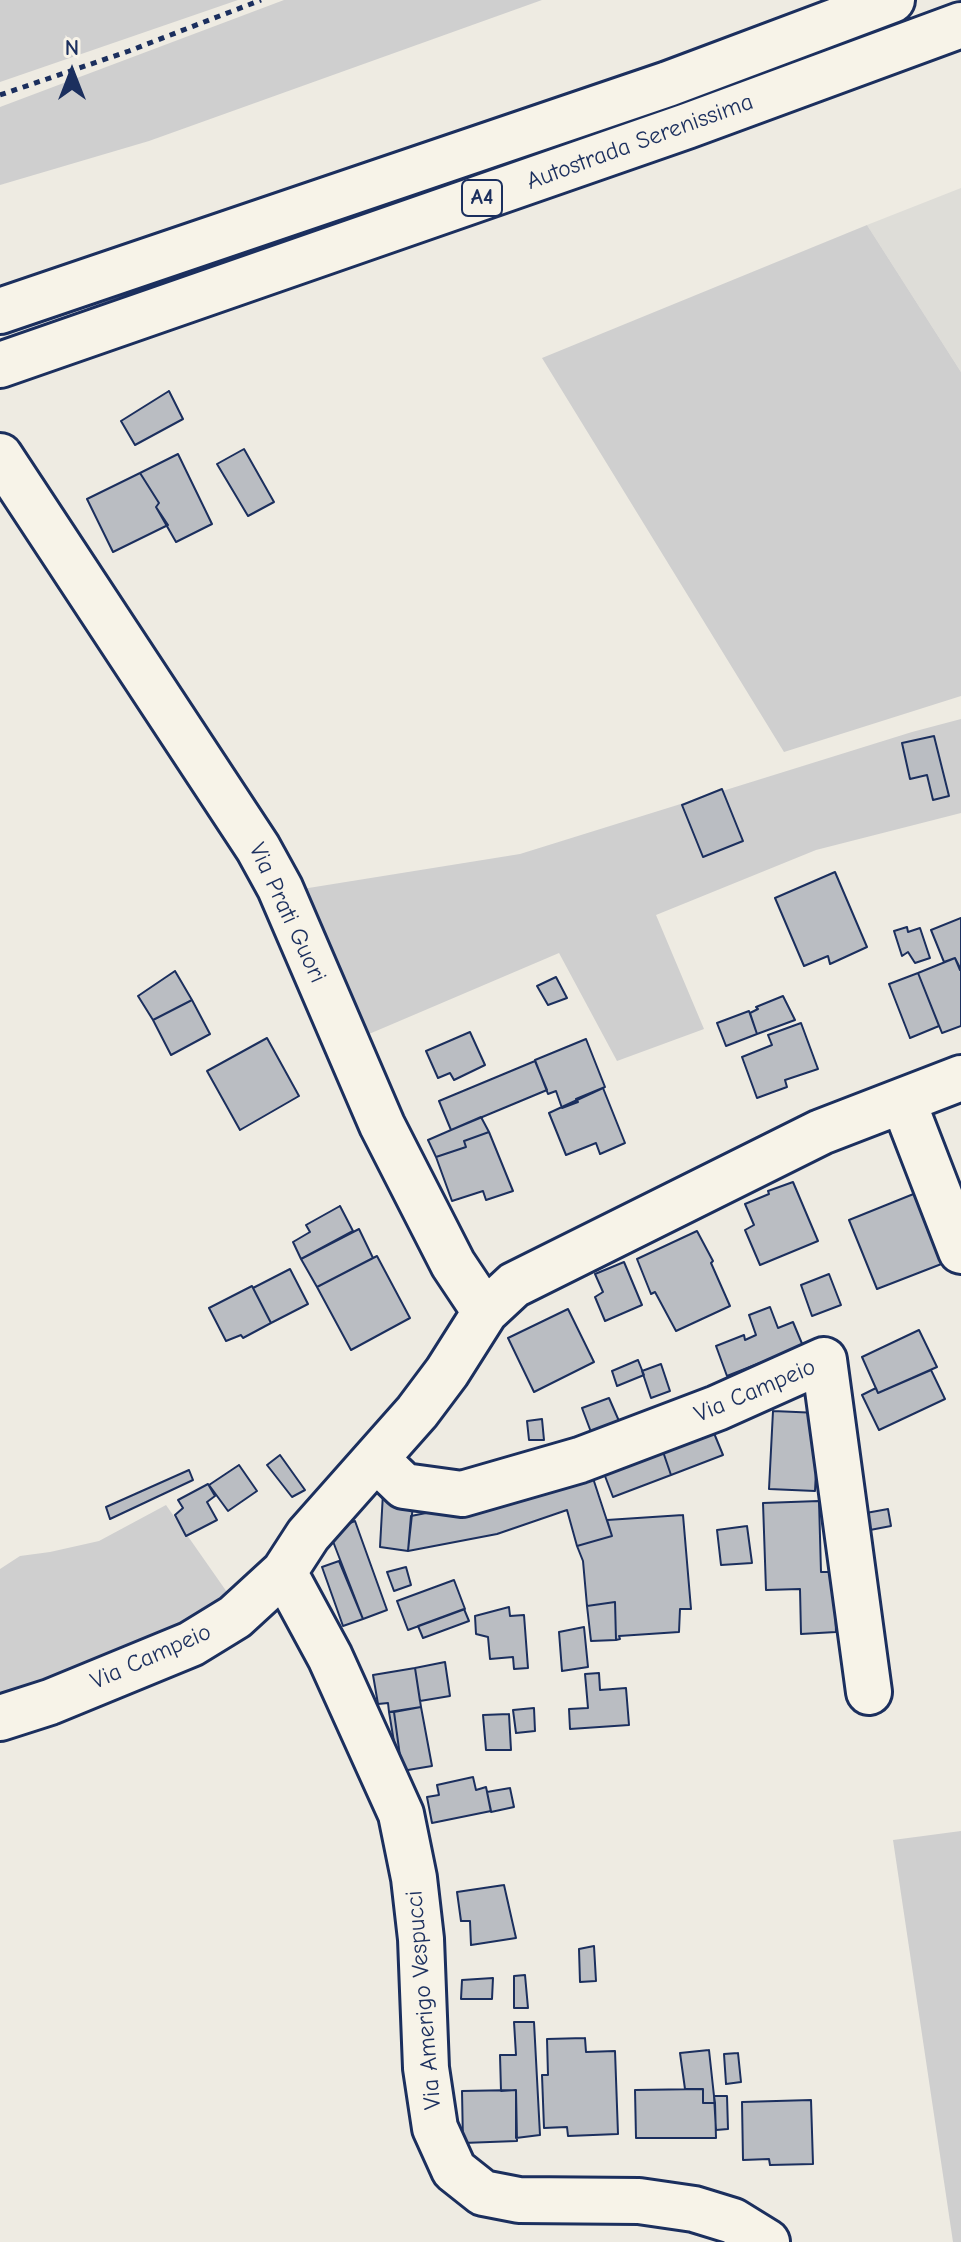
<!DOCTYPE html>
<html>
<head>
<meta charset="utf-8">
<style>
	body { margin:0 }
	#map { position:relative; width:961px; height:2242px; overflow:hidden; background:#eeebe2; font-family:"Comic Neue",sans-serif }
	canvas { display:block }
	.north { position:absolute; left:32px; top:32px; width:80px; height:80px; -webkit-text-stroke:6px #f7f3e8; paint-order:stroke; rotate:0deg; font-size:22px; font-weight:700; line-height:32px; text-align:center; color:#1b2f5e }
	.north::after { content:''; display:block; margin:auto; width:28px; height:36px; background:#1b2f5e; clip-path:polygon(50% 0,100% 100%,50% 72%,0 100%) }
</style>
</head>
<body>
<div id="map">
<canvas width="961" height="2242"></canvas>
<div class="north">N</div>
</div>
<script>
const ctx = document.querySelector('canvas').getContext('2d');
ctx.lineJoin = 'round';
function paint(path, color) { ctx.fillStyle = color; ctx.fill(path, 'evenodd'); }
const poly = rows => new Path2D(rows.map(r => 'M' + r).join(''));
function strokePath(path, color, width, dash) { ctx.strokeStyle = color; ctx.lineWidth = width; ctx.lineCap = dash ? 'butt' : 'round'; ctx.setLineDash(dash || []); ctx.stroke(path); }
function write(font, color, halo, rows, align = 'center') {
  ctx.font = font + ' "Comic Neue",sans-serif'; ctx.lineWidth = 6; ctx.setLineDash([]); ctx.textBaseline = 'middle'; ctx.strokeStyle = halo; ctx.fillStyle = color; for (const [text, x, y, turn = 0] of rows) {
    ctx.save(); ctx.translate(x, y); ctx.rotate((+turn || 0) * Math.PI / 180); ctx.textAlign = isNaN(turn) ? turn : align; if (halo) ctx.strokeText(text, 0, 0); ctx.fillText(text, 0, 0); ctx.restore();
  }
}
const built = poly([
	[961,188,961,372,867,225]
]);
const green = poly([
	[0,0,238,0,0,82],
	[284,0,542,0,149,141,0,185,0,107],
	[867,225,961,372,961,696,784,752,542,358],
	[961,719,961,813,816,850,656,915,704,1029,617,1061,559,953,362,1037,296,890,520,854,912,732],
	[166,1505,229,1595,176,1630,0,1696,0,1569,20,1556,50,1552,99,1541],
	[961,1831,961,2242,953,2242,893,1840]
]);
const building = poly([
	[169,391,183,419,135,445,121,421,169,391],
	[244,449,274,502,248,516,217,464,244,449],
	[178,454,212,524,176,542,156,507,159,503,140,473,178,454],
	[140,473,159,503,156,507,168,525,113,552,87,499,140,473],
	[934,736,949,796,933,800,927,775,910,779,902,743,934,736],
	[722,789,743,841,703,857,682,805,722,789],
	[835,872,867,947,830,964,828,956,804,966,775,898,835,872],
	[961,918,961,970,960,970,955,958,944,962,931,930,961,918],
	[907,927,908,932,920,928,930,958,915,963,908,952,902,956,894,931,907,927],
	[955,958,961,970,961,1026,942,1033,918,973,955,958],
	[175,971,192,1000,153,1020,138,996,175,971],
	[918,973,939,1026,910,1038,889,984,918,973],
	[556,977,567,998,548,1005,537,986,556,977],
	[783,996,795,1020,757,1034,750,1013,758,1009,756,1007,783,996],
	[192,1000,210,1034,171,1055,153,1020,192,1000],
	[749,1011,757,1034,726,1046,717,1023,749,1011],
	[801,1023,818,1069,785,1080,787,1087,757,1098,742,1057,772,1045,768,1035,801,1023],
	[470,1032,485,1065,454,1080,450,1073,438,1078,426,1051,470,1032],
	[267,1038,299,1096,240,1130,207,1071,267,1038],
	[586,1039,605,1087,576,1099,578,1102,562,1108,556,1091,548,1094,535,1060,586,1039],
	[535,1061,547,1090,451,1130,439,1101,535,1061],
	[603,1088,625,1143,600,1154,596,1143,566,1155,549,1113,603,1088],
	[481,1117,489,1132,464,1141,466,1147,436,1157,428,1140,481,1117],
	[489,1132,513,1191,486,1200,483,1191,452,1201,436,1157,466,1147,464,1141,489,1132],
	[793,1182,818,1241,760,1265,745,1230,754,1225,745,1204,769,1194,768,1191,793,1182],
	[916,1193,944,1263,877,1289,849,1220,916,1193],
	[340,1206,353,1231,301,1259,293,1242,310,1232,306,1225,340,1206],
	[359,1229,373,1258,317,1287,301,1259,359,1229],
	[697,1231,713,1261,711,1263,730,1306,676,1331,655,1292,651,1294,637,1259,697,1231],
	[377,1256,410,1318,351,1350,317,1287,377,1256],
	[624,1262,642,1305,605,1321,595,1297,603,1292,595,1274,624,1262],
	[290,1269,308,1304,271,1323,253,1288,290,1269],
	[829,1274,841,1305,812,1316,801,1285,829,1274],
	[252,1286,271,1323,243,1338,241,1335,226,1341,209,1308,252,1286],
	[770,1307,778,1328,793,1322,803,1346,727,1376,716,1346,744,1335,745,1340,756,1335,749,1315,770,1307],
	[568,1309,594,1362,534,1392,508,1338,568,1309],
	[919,1330,937,1367,878,1393,862,1357,919,1330],
	[638,1360,644,1375,617,1386,612,1371,638,1360],
	[661,1364,670,1391,651,1398,642,1371,661,1364],
	[931,1370,945,1399,879,1430,862,1395,876,1388,878,1393,931,1370],
	[609,1398,619,1421,591,1432,582,1408,609,1398],
	[773,1411,819,1413,815,1491,769,1489,773,1411],
	[542,1419,544,1440,529,1440,527,1421,542,1419],
	[709,1421,723,1455,671,1475,659,1440,709,1421],
	[659,1440,671,1475,613,1497,600,1463,659,1440],
	[280,1455,305,1490,292,1497,267,1465,280,1455],
	[239,1465,257,1491,228,1511,209,1485,239,1465],
	[589,1466,612,1536,577,1546,567,1510,497,1534,408,1551,411,1516,506,1497,589,1466],
	[189,1470,193,1480,110,1519,106,1507,189,1470],
	[208,1484,215,1496,207,1502,217,1520,186,1536,175,1515,183,1508,178,1500,208,1484],
	[383,1493,414,1496,408,1551,380,1547,383,1493],
	[819,1501,821,1572,834,1572,836,1632,801,1634,800,1589,766,1590,763,1503,819,1501],
	[888,1509,891,1526,870,1530,866,1513,888,1509],
	[683,1515,691,1609,680,1609,679,1632,619,1636,620,1639,616,1640,615,1602,587,1606,583,1561,577,1546,612,1536,607,1520,683,1515],
	[355,1521,387,1610,363,1619,329,1531,355,1521],
	[747,1526,752,1563,721,1565,717,1530,747,1526],
	[339,1561,363,1619,343,1626,322,1567,339,1561],
	[406,1567,411,1585,394,1591,387,1572,406,1567],
	[454,1580,465,1609,408,1630,397,1601,454,1580],
	[615,1602,616,1640,591,1641,587,1606,615,1602],
	[509,1607,510,1616,524,1615,528,1668,514,1669,513,1657,490,1659,488,1637,476,1634,475,1616,509,1607],
	[464,1609,469,1621,423,1638,418,1626,464,1609],
	[584,1627,588,1667,562,1671,559,1632,584,1627],
	[445,1662,450,1696,420,1701,415,1668,445,1662],
	[415,1668,421,1707,389,1712,388,1703,378,1704,373,1675,415,1668],
	[599,1673,600,1690,626,1688,629,1725,570,1729,569,1709,588,1708,585,1674,599,1673],
	[421,1707,432,1766,402,1771,394,1712,421,1707],
	[534,1708,535,1731,516,1733,513,1710,534,1708],
	[389,1712,394,1712,402,1771,399,1772,389,1712],
	[509,1714,511,1750,486,1750,483,1715,509,1714],
	[473,1777,476,1790,486,1787,491,1811,432,1823,427,1797,439,1795,437,1785,473,1777],
	[510,1788,514,1807,491,1812,487,1792,510,1788],
	[504,1885,516,1938,471,1945,470,1921,461,1921,457,1892,504,1885],
	[594,1946,596,1981,580,1982,579,1949,594,1946],
	[525,1975,528,2008,514,2008,514,1976,525,1975],
	[493,1978,492,1999,461,1999,462,1980,493,1978],
	[514,2022,534,2022,540,2135,516,2138,516,2090,501,2091,500,2055,516,2055,514,2022],
	[585,2038,586,2052,615,2051,618,2134,568,2136,567,2127,544,2128,542,2075,548,2075,547,2039,585,2038],
	[709,2050,714,2096,715,2103,703,2103,703,2089,685,2089,680,2053,709,2050],
	[738,2053,741,2082,726,2084,724,2054,738,2053],
	[703,2089,703,2103,715,2103,716,2138,636,2138,635,2090,703,2089],
	[516,2090,517,2141,463,2143,462,2091,516,2090],
	[714,2096,727,2096,728,2129,716,2130,714,2096],
	[811,2100,813,2164,770,2165,769,2159,743,2160,742,2102,811,2100]
]);
const path = poly([
	[0,95,129,51,261,0]
]);
const minor = poly([
	[0,456,258,848,280,888,382,1125,453,1264,485,1312],
	[903,1101,961,1251],
	[376,1459,404,1486,462,1494,580,1460,717,1408,824,1360,869,1692],
	[284,1572,330,1657,401,1814,414,1878,421,1939,426,2068,435,2128,454,2170,483,2193,519,2200,639,2201,694,2209,733,2221,767,2242],
	[0,1718,50,1702,191,1644,235,1617,284,1572,308,1535,417,1412,447,1372,485,1312,514,1285,821,1132,961,1078]
]);
const highway = poly([
	[0,311,668,84,892,0],
	[0,365,687,126,961,25]
]);
const shields = [
	[482,198,40]
];
const shieldNames = [
	["A4",482,198]
];
const streetNames = [
	["Autostrada Serenissima",640,142,-20],
	["Via Prati Guori",287,913,65],
	["Via Campeio",755,1391,-23],
	["Via Campeio",151,1657,-24],
	["Via Amerigo Vespucci",424,2000,-95]
];
paint(built, '#deddd8');
paint(green, '#cfcfcf');
paint(building, '#babdc2');
strokePath(building, '#1b2f5e', 2);
strokePath(minor, '#1b2f5e', 50);
strokePath(highway, '#1b2f5e', 50);
strokePath(path, '#1b2f5e', 5, [6, 6]);
strokePath(minor, '#f7f3e8', 44);
strokePath(highway, '#f7f3e8', 44);
for (const [x, y, w] of shields) { const box = new Path2D(); box.roundRect(x - w / 2, y - 18, w, 36, 6); ctx.fillStyle = '#f7f3e8'; ctx.fill(box); strokePath(box, '#1b2f5e', 2); }
write('bold 22px', '#1b2f5e', null, shieldNames);
write('24px', '#1b2f5e', '#f7f3e8', streetNames);
</script>
</body>
</html>
